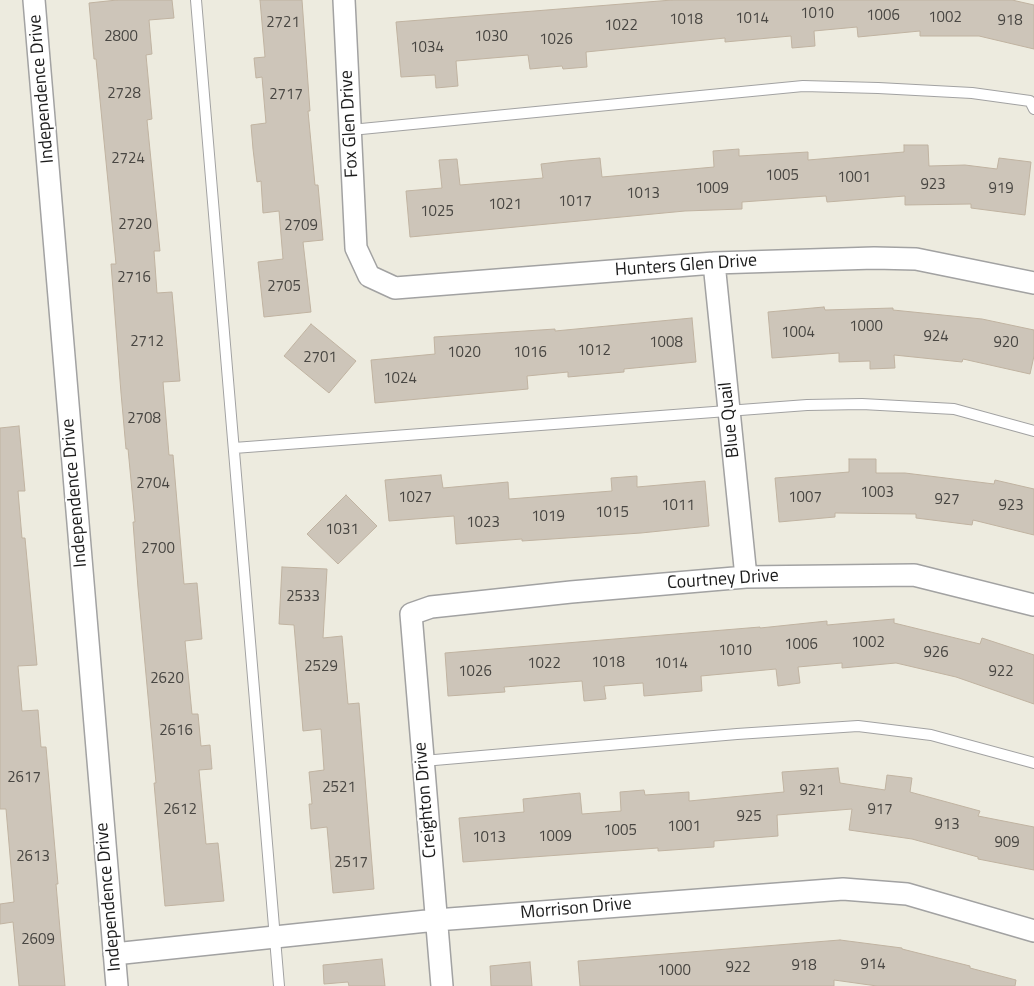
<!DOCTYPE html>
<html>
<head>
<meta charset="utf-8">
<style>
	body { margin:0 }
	canvas { display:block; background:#edebdf }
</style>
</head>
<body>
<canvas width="1034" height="986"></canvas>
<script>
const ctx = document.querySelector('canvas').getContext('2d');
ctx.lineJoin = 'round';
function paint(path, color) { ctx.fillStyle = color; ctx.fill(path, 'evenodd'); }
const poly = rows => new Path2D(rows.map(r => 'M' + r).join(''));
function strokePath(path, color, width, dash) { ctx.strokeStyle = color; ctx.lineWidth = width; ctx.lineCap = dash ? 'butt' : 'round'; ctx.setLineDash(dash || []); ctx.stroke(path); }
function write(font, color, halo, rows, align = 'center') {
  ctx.font = font + ' "Titillium Web",sans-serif'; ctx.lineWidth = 4; ctx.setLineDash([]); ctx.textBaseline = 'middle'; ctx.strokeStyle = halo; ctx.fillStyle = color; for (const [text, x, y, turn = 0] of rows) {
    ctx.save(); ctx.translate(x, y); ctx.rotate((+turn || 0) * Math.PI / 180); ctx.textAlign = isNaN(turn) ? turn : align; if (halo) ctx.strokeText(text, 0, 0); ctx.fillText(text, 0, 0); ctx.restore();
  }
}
const building = poly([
	[117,0,172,0,174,18,149,20,152,54,146,55,152,119,147,120,160,251,154,251,157,293,172,292,180,381,163,382,169,455,173,455,184,584,197,583,202,639,185,641,192,714,198,714,201,746,210,745,212,769,199,770,206,844,218,843,224,901,165,906,154,783,156,783,138,588,133,522,135,522,128,449,126,449,121,393,111,264,116,264,96,59,94,59,89,3,117,0],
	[260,0,302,0,310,111,308,111,315,185,318,185,323,240,303,242,311,312,264,317,258,262,283,259,279,211,263,213,261,181,257,182,253,149,251,125,266,123,262,77,256,78,254,58,265,57,260,0],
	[672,0,1012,0,1034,5,1034,49,979,36,920,36,920,31,858,37,857,27,814,31,815,46,792,48,791,36,725,42,725,38,586,52,587,67,563,69,562,66,530,69,528,55,456,61,458,86,436,88,435,75,401,77,396,22,672,0],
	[904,145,928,145,929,166,965,165,997,169,999,158,1031,162,1025,215,971,208,971,204,905,205,905,196,827,202,826,196,742,202,742,209,685,211,410,237,406,191,442,188,439,160,457,159,460,185,543,178,541,164,566,161,600,158,602,177,714,167,713,151,739,149,739,156,808,152,808,160,904,152,904,145],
	[824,307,825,310,893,308,893,310,982,319,1034,330,1034,356,1030,374,963,359,962,362,894,355,895,368,870,369,870,361,839,362,839,353,772,358,768,312,824,307],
	[692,318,696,362,624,369,624,372,568,377,568,372,527,376,528,389,375,403,371,360,435,354,434,337,555,329,555,331,692,318],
	[311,324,356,361,329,393,284,356,311,324],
	[19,426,25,491,18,491,22,538,25,538,37,665,18,666,22,711,38,710,41,747,46,747,58,884,56,884,65,986,19,986,13,922,0,924,0,904,14,902,6,809,0,809,0,428,19,426],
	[849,459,876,459,876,473,905,473,994,484,995,480,1034,489,1034,535,973,520,972,525,916,518,916,514,835,513,835,517,779,522,775,478,849,472,849,459],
	[441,475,443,488,508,482,509,499,612,491,611,478,637,476,637,487,705,481,709,526,641,533,522,541,522,539,456,544,454,516,389,521,385,480,441,475],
	[346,495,377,526,338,564,307,534,346,495],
	[282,567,327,569,323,638,342,636,348,704,359,703,374,889,333,893,327,827,311,829,309,804,312,804,309,772,324,770,321,729,303,731,294,625,279,624,282,567],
	[894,619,894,623,980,644,982,638,1034,655,1034,704,956,677,896,663,842,668,842,663,798,667,800,683,778,686,776,669,701,676,702,691,644,696,643,683,604,686,606,699,584,701,582,681,504,687,505,692,448,696,445,653,760,627,760,628,827,621,827,625,894,619],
	[838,768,840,783,885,790,887,775,912,778,910,792,980,811,978,816,1034,827,1034,870,978,859,978,857,912,839,849,830,852,809,777,815,778,836,714,841,714,847,658,851,658,848,463,862,459,818,524,812,523,799,580,793,582,814,621,811,620,792,644,790,645,795,689,792,689,801,784,792,782,772,838,768],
	[840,940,902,948,902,949,970,966,970,968,1016,980,1015,986,877,986,834,980,834,986,580,986,578,961,840,940],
	[382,959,385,986,349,986,348,982,324,984,323,965,382,959],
	[530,962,532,986,491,986,490,966,530,962]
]);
const lane = poly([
	[196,0,279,986],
	[351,130,803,86,878,88,972,93,1030,101,1034,109],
	[234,448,807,405,862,404,954,409,1034,431],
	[423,761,737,734,858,726,931,735,1034,763]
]);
const street = poly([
	[34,0,117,986],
	[344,0,356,248,369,276,395,288,714,263,874,258,916,259,1034,283],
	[714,263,746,577],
	[114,954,436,920,843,889,907,894,1034,931],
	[442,986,411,614,431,607,571,592,746,577,914,575,1034,605]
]);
const numberNames = [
	["1010",817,14],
	["1006",883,16],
	["1002",945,18],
	["1014",752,19],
	["1018",686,20],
	["918",1010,21],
	["2721",283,23],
	["1022",621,26],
	["2800",121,37],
	["1030",491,37],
	["1026",556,40],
	["1034",427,48],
	["2728",124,94],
	["2717",286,95],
	["2724",128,159],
	["1005",782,176],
	["1001",854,178],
	["923",933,185],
	["1009",712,189],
	["919",1001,189],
	["1013",643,194],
	["1017",575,202],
	["1021",505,205],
	["1025",437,212],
	["2720",135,225],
	["2709",301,226],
	["2716",134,278],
	["2705",284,287],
	["1000",866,327],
	["1004",798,333],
	["924",936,337],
	["2712",147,342],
	["1008",666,343],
	["920",1006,343],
	["1012",594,351],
	["1020",464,353],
	["1016",530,353],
	["2701",320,358],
	["1024",400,379],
	["2708",144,419],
	["2704",153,484],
	["1003",877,493],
	["1027",415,498],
	["1007",805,498],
	["927",947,500],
	["1011",678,506],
	["923",1011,506],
	["1015",612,513],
	["1019",548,517],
	["1023",483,523],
	["1031",342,530],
	["2700",158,549],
	["2533",303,597],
	["1002",868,643],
	["1006",801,645],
	["1010",735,651],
	["926",936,653],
	["1018",608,663],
	["1022",544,664],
	["1014",671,664],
	["2529",321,667],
	["1026",475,672],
	["922",1001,672],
	["2620",167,679],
	["2616",176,731],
	["2617",24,778],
	["2521",339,788],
	["921",812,791],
	["2612",180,810],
	["917",880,810],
	["925",749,817],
	["913",947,825],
	["1001",684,827],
	["1005",620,831],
	["1009",555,837],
	["1013",489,838],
	["909",1007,843],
	["2613",33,857],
	["2517",351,863],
	["2609",38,940],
	["914",873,965],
	["918",804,966],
	["922",738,968],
	["1000",674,971]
];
const streetNames = [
	["Independence Drive",42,89,-95],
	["Fox Glen Drive",350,124,-93],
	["Hunters Glen Drive",686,266,-4],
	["Blue Quail",730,420,-96],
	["Independence Drive",75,493,-95],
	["Courtney Drive",723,580,-4],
	["Creighton Drive",426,800,-95],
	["Independence Drive",109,897,-95],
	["Morrison Drive",576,909,-5]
];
paint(building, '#cdc5b9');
strokePath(building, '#c0b3a1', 1);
strokePath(lane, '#a2a2a2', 12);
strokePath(street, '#a2a2a2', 24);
strokePath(lane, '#fff', 10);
strokePath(street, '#fff', 21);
write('15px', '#484642', null, numberNames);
write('18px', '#1b1b1b', '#fff', streetNames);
</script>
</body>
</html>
